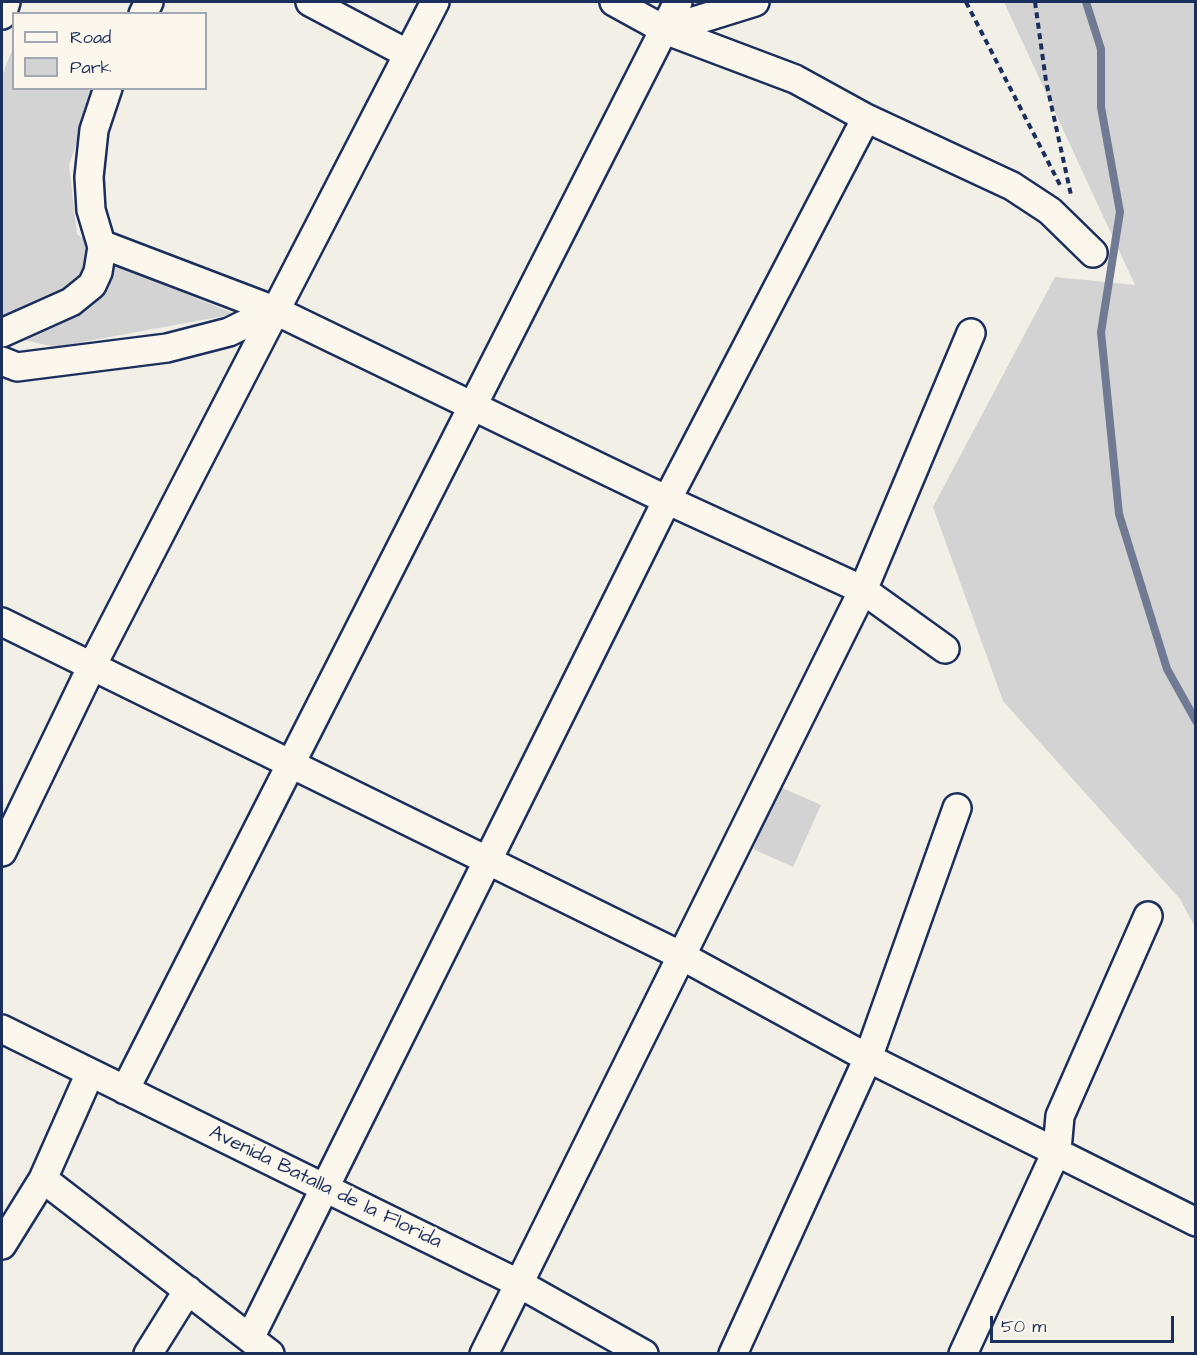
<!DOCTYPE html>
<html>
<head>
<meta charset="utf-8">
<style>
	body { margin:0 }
	#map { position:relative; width:1197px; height:1355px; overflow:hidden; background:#f2efe6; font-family:"Architects Daughter",sans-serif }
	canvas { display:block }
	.frame { position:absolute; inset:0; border:3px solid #1b2f5e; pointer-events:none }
	.legend { position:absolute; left:12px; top:12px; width:195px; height:78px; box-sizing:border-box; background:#fbf7ec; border:2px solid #a1a7b3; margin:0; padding:8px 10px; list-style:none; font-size:18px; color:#1b2f5e }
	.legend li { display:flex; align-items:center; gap:12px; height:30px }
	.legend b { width:30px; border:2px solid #a1a7b3 }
	.scale { position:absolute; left:990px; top:1316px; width:184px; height:27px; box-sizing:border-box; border:3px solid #1b2f5e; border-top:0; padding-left:8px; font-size:18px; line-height:21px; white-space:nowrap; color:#1b2f5e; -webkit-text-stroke:4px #fbf7ec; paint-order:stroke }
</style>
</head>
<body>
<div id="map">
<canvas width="1197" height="1355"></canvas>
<div class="frame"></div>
<ul class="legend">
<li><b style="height:8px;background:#fbf7ec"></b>Road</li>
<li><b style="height:16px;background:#d2d3d2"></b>Park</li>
</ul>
<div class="scale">50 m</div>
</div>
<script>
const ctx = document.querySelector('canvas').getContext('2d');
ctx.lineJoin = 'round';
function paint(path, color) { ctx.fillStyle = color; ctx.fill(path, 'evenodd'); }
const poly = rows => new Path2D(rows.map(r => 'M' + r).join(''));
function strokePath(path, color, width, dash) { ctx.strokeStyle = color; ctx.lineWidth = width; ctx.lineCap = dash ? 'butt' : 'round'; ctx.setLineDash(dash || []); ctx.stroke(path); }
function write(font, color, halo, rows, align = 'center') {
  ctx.font = font + ' "Architects Daughter",sans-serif'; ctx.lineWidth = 4.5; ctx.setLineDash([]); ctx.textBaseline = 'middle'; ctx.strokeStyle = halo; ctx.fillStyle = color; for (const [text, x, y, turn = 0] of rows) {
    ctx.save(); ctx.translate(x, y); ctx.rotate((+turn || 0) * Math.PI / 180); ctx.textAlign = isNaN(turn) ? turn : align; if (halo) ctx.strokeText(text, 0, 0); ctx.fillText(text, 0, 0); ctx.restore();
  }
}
const green = poly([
	[1004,2,1195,2,1195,927,1180,899,1003,701,933,507,1055,277,1135,285],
	[13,48,14,88,96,89,69,165,77,234,127,270,235,314,55,347,2,335,2,75],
	[780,787,821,805,793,867,753,849]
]);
const stream = poly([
	[1086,2,1101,49,1101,107,1120,212,1101,332,1119,514,1167,669,1196,721]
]);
const path = poly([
	[966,2,1060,185],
	[1035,2,1046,81,1071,195]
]);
const minor = poly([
	[310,2,408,54],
	[614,2,665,30,795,79,866,118,1012,186,1050,211,1093,253],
	[143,14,149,2],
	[2,15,6,2],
	[665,30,755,2],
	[101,244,274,310,667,500,863,590,945,649],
	[2,333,71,302,92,285,98,272,102,247,91,210,89,177,94,130,108,88],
	[2,361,17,367,167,348,229,332,274,310],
	[2,622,680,955,868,1058,1196,1222],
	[2,852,92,666,435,2],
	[2,1029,518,1283,644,1354],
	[125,1090,678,2],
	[43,1179,270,1354],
	[2,1245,43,1179,90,1073],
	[250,1338,667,500,866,118],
	[148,1354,188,1290],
	[484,1354,863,590,971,333],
	[733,1354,868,1058,957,808],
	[963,1354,1057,1150,1060,1116,1148,916]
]);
const streetNames = [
	["Avenida Batalla de la Florida",325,1188,26]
];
paint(green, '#d2d3d2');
strokePath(stream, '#707b93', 8);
strokePath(minor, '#1b2f5e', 32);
strokePath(path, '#1b2f5e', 4, [6, 4.5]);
strokePath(minor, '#fbf7ec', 27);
write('20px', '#1b2f5e', '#fbf7ec', streetNames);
</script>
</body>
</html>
